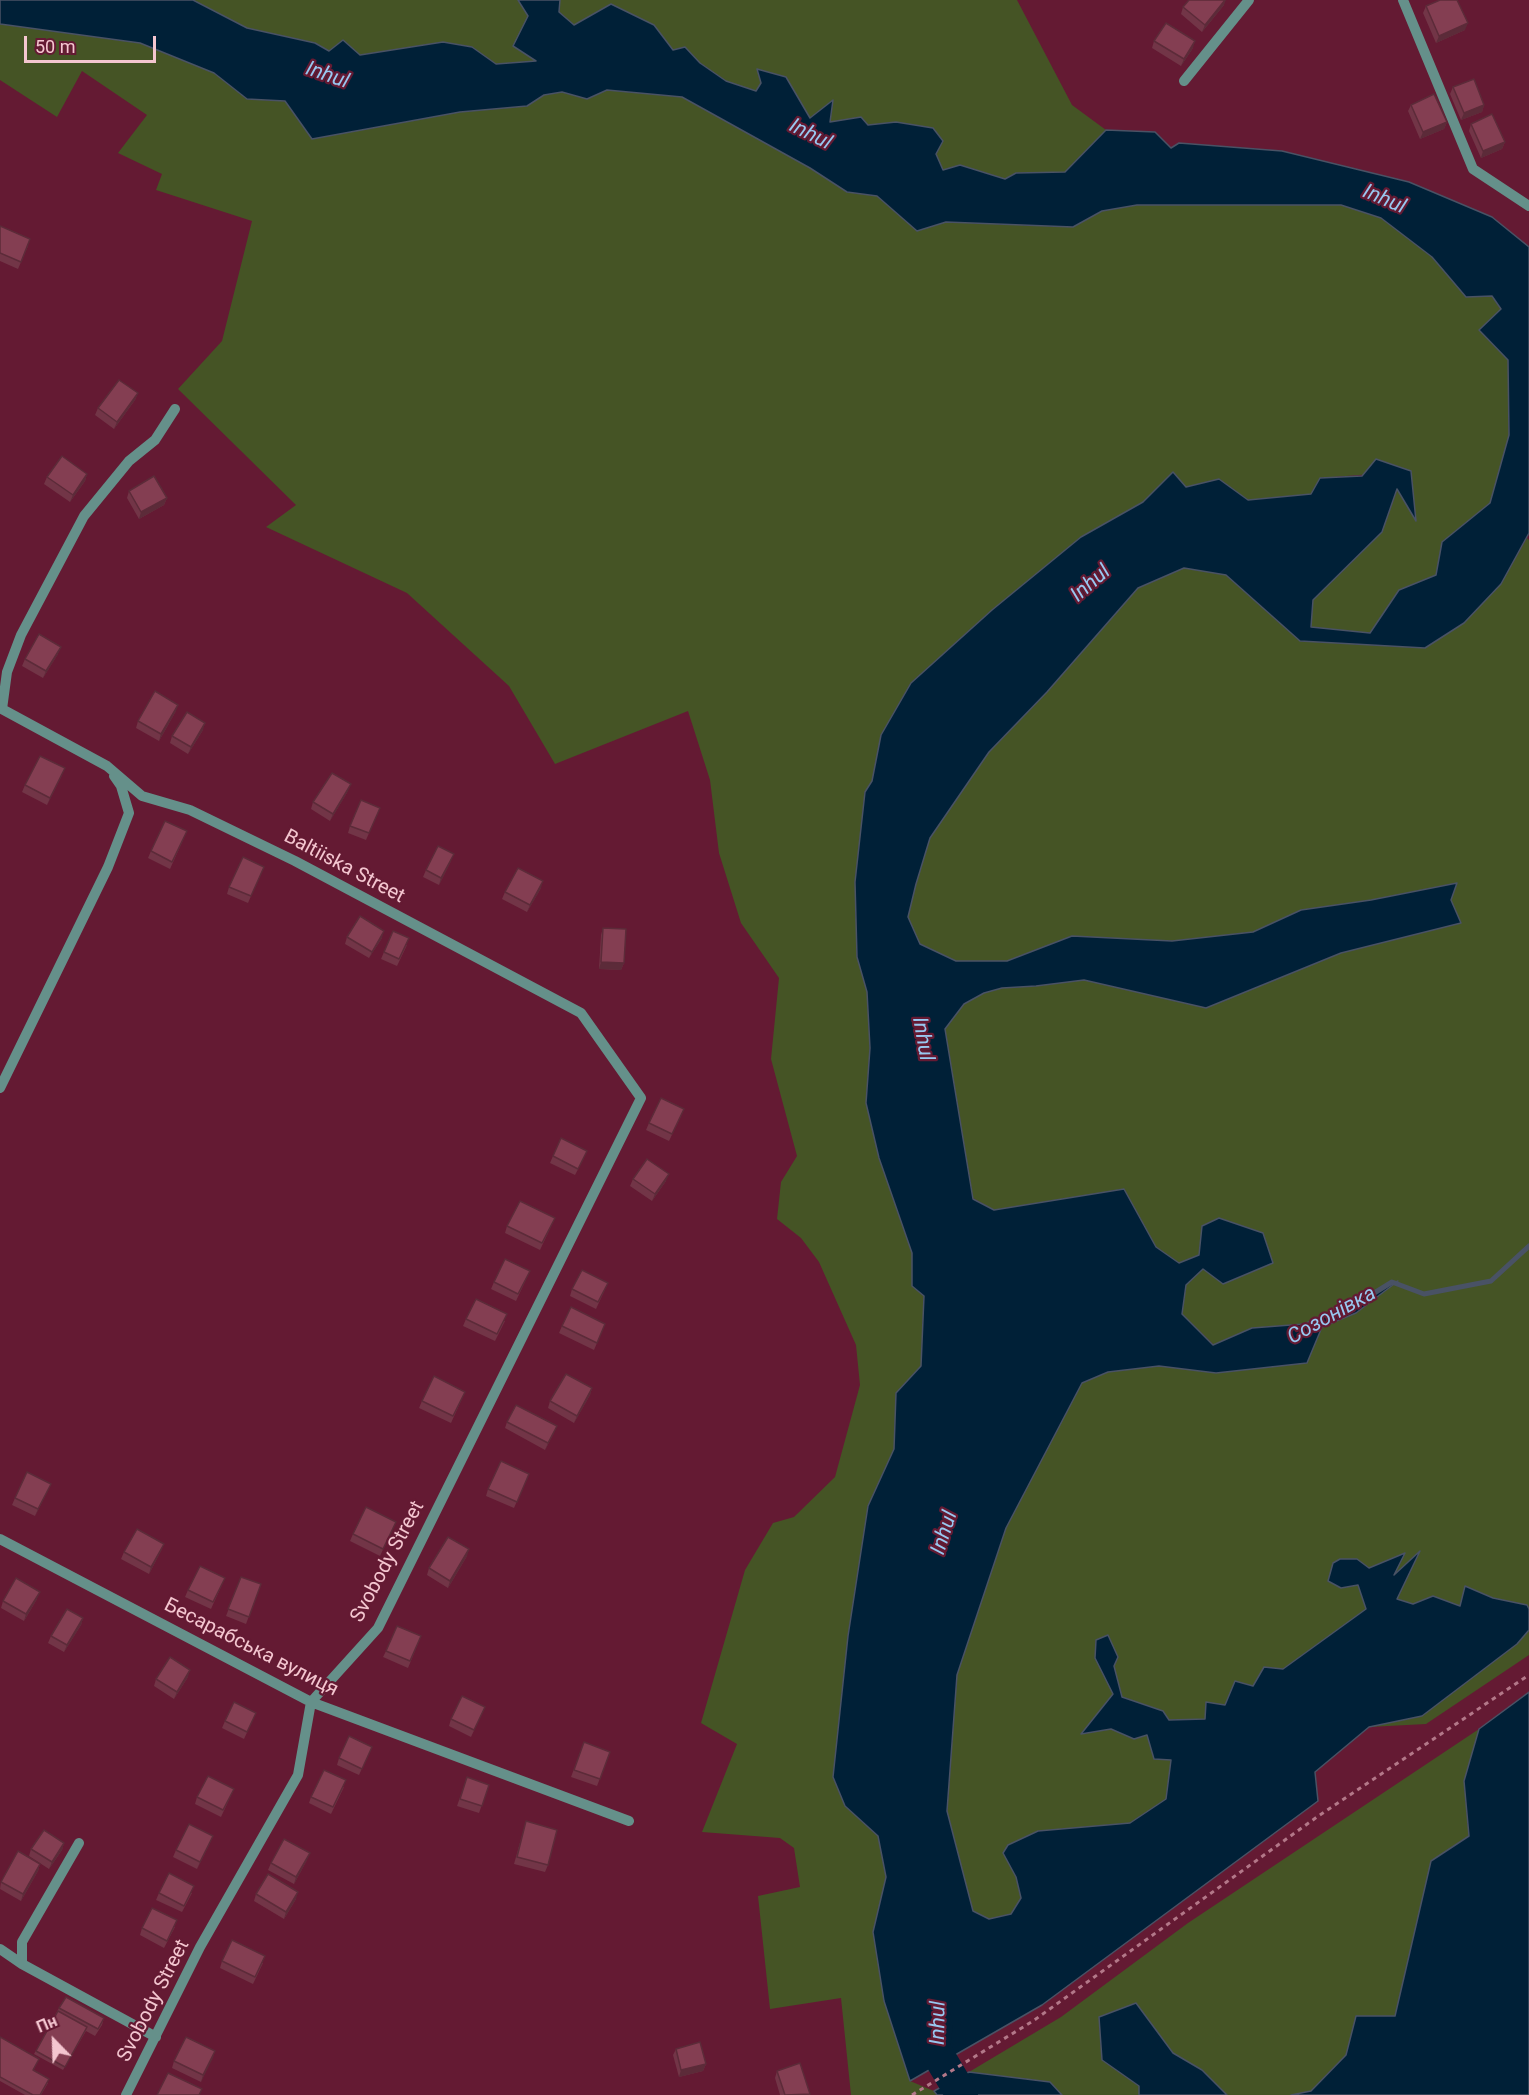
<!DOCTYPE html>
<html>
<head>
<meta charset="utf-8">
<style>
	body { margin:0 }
	#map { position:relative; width:1529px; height:2095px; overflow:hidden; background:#641a33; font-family:Roboto,sans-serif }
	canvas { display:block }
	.north { position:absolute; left:24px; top:2011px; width:60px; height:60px; -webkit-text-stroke:4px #641a33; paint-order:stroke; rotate:337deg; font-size:16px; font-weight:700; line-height:24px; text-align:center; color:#f4c6d0 }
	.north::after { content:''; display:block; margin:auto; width:21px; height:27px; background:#f4c6d0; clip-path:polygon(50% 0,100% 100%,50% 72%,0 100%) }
	.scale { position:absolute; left:24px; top:36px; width:132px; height:27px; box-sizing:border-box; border:3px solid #f4c6d0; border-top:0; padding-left:8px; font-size:18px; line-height:21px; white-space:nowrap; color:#f4c6d0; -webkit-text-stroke:4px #641a33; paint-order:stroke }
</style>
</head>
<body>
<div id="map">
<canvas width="1529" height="2095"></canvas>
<div class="north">Пн</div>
<div class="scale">50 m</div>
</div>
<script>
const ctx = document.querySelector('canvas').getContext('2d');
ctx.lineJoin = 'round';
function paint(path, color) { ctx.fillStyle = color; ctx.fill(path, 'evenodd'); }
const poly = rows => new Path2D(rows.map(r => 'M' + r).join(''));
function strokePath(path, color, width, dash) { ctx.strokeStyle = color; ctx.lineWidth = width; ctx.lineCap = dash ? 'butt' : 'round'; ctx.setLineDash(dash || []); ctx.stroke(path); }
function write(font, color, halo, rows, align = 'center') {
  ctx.font = font + ' Roboto,sans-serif'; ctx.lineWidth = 4.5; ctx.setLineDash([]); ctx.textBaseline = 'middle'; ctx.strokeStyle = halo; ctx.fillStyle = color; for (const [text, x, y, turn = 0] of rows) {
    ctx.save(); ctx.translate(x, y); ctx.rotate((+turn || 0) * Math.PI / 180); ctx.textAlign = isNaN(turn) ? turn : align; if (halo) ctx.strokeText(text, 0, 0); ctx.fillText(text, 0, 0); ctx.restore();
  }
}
const green = poly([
	[193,0,518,0,528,16,537,61,496,64,472,47,443,42,360,55,329,51,315,43,247,28],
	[560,0,1017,0,1072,105,1106,130,1065,172,1016,173,1005,179,980,171,943,171,936,154,896,122,868,125,861,117,830,122,833,101,810,118,758,69,761,83,756,91,726,81,700,63,685,48,673,50,653,25,574,25,559,12],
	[0,24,140,43,214,73,247,99,460,112,527,106,544,95,563,92,587,99,607,90,682,97,810,168,847,192,877,196,917,231,946,222,1072,227,1102,211,1137,205,1341,205,1381,218,1432,257,1466,297,1492,296,1501,310,1508,360,1509,435,1490,503,1442,542,1436,575,1399,590,1370,633,1310,627,1313,600,1382,532,1398,488,1415,519,1411,471,1320,478,1311,494,1248,500,1219,479,1186,487,1172,473,1143,502,1081,537,992,610,911,683,881,735,872,781,865,792,855,882,857,957,867,992,870,1048,866,1103,879,1158,912,1253,912,1286,924,1296,921,1366,897,1393,894,1449,868,1506,848,1636,833,1777,845,1806,878,1836,886,1877,873,1932,910,2081,934,2091,937,2095,851,2095,841,1998,770,2009,758,1896,800,1887,794,1848,780,1838,702,1832,737,1744,701,1723,745,1570,773,1523,794,1517,835,1477,860,1385,856,1345,819,1262,801,1238,777,1219,781,1182,797,1156,771,1059,779,978,741,923,719,853,710,780,688,711,555,764,509,686,407,593,266,527,296,505,178,389,222,341,252,221,156,190,162,174,118,153,147,115,82,71,57,117,0,80],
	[1527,538,1529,540,1529,1609,1526,1605,1493,1598,1465,1586,1460,1607,1433,1596,1413,1604,1396,1599,1419,1553,1392,1577,1404,1554,1341,1588,1358,1585,1367,1609,1283,1669,1252,1686,1205,1719,1169,1720,1162,1711,1122,1697,1114,1666,1095,1658,1113,1694,1082,1734,1111,1729,1134,1739,1147,1735,1171,1760,1166,1800,1130,1823,1038,1831,1004,1853,1016,1877,1021,1898,1011,1914,989,1919,973,1911,947,1811,957,1675,1006,1528,1082,1383,1108,1372,1159,1366,1216,1373,1356,1313,1395,1283,1309,1323,1253,1328,1214,1345,1182,1314,1186,1285,1203,1269,1273,1263,1263,1233,1202,1226,1200,1255,1179,1263,1156,1247,1124,1189,994,1210,973,1198,945,1029,964,1004,983,993,1002,988,1036,986,1084,980,1206,1008,1341,953,1461,923,1451,900,1456,883,1371,900,1301,910,1253,932,1172,941,1072,936,1007,961,956,961,920,944,908,917,916,884,930,837,989,752,1047,692,1138,588,1184,568,1226,575,1300,641,1425,648,1501,584],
	[1529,1630,1529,1655,1426,1724,1369,1727,1422,1716,1517,1644],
	[1479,1729,1464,1781,1469,1836,1431,1861,1395,2016,1356,2016,1346,2055,1311,2091,1291,2095,1227,2095,1202,2070,1173,2053,1136,2003,1099,2018,1102,2060,1139,2086,1139,2095,1062,2095,1050,2082,969,2072,1061,2017,1188,1923]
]);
const water = poly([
	[0,0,193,0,247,28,315,43,329,51,343,40,360,55,443,42,472,47,496,64,536,61,513,46,528,16,518,0,560,0,559,12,574,25,611,4,654,25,673,50,685,47,700,63,726,81,756,91,761,83,757,69,786,77,810,118,833,100,830,122,861,117,868,125,896,122,933,128,943,141,936,154,943,170,960,165,1005,179,1016,173,1065,172,1106,130,1155,132,1171,148,1179,143,1282,151,1409,182,1492,217,1529,247,1529,533,1501,584,1464,623,1425,648,1300,641,1226,575,1184,568,1138,588,1047,692,989,752,930,838,916,884,908,917,920,944,956,961,1007,961,1072,936,1172,941,1253,932,1301,910,1371,900,1457,883,1451,900,1461,923,1341,953,1206,1008,1084,980,1036,986,1002,988,984,993,964,1004,945,1029,973,1199,994,1210,1124,1189,1156,1247,1179,1263,1199,1255,1202,1226,1219,1218,1263,1233,1273,1263,1223,1284,1203,1269,1186,1285,1182,1314,1213,1345,1252,1328,1304,1324,1398,1281,1356,1313,1322,1327,1307,1363,1216,1373,1159,1366,1108,1372,1082,1383,1006,1528,957,1675,947,1811,973,1911,989,1919,1011,1914,1021,1898,1016,1877,1003,1853,1008,1845,1038,1831,1130,1823,1166,1799,1171,1760,1154,1759,1147,1735,1134,1739,1111,1729,1081,1734,1113,1694,1095,1658,1096,1640,1108,1635,1118,1657,1114,1666,1122,1697,1163,1711,1169,1720,1205,1719,1206,1702,1225,1705,1235,1681,1253,1686,1264,1667,1283,1669,1366,1609,1358,1585,1341,1588,1328,1581,1333,1563,1340,1559,1357,1559,1369,1568,1405,1553,1394,1575,1420,1551,1397,1599,1413,1604,1433,1596,1460,1606,1465,1586,1493,1598,1527,1605,1529,1609,1529,1630,1517,1644,1422,1716,1369,1727,1315,1772,1318,1801,1042,2005,910,2081,884,2001,873,1932,886,1877,878,1836,845,1806,833,1777,848,1636,868,1506,894,1449,896,1393,921,1366,924,1296,912,1286,912,1253,879,1158,866,1103,870,1048,867,992,857,957,855,882,865,792,872,781,881,735,911,683,992,610,1081,537,1143,502,1173,472,1186,487,1219,479,1248,500,1311,494,1320,478,1362,476,1376,459,1411,471,1416,521,1397,489,1382,532,1313,600,1311,627,1370,633,1399,590,1436,575,1442,542,1490,503,1509,435,1508,360,1479,330,1501,309,1492,296,1466,297,1432,257,1381,218,1341,205,1137,205,1102,211,1073,227,946,222,917,231,877,196,847,192,810,168,682,97,607,90,587,99,562,92,544,95,527,106,460,112,312,139,285,101,247,99,214,73,140,43,0,24,0,0],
	[1529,1692,1529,2095,1291,2095,1311,2091,1346,2055,1356,2016,1395,2016,1431,1861,1469,1836,1464,1781,1479,1729,1529,1692],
	[1136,2003,1173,2053,1202,2070,1227,2095,1139,2095,1139,2086,1102,2060,1099,2017,1136,2003],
	[969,2072,1050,2082,1062,2095,937,2095,934,2091,969,2072]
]);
const stream = poly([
	[1371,1295,1392,1282,1424,1294,1491,1281,1529,1246]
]);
const river = poly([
	[937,2023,934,2048,962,2095]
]);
const path = poly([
	[912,2095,1033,2021,1317,1817,1529,1675]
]);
const minor = poly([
	[1403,0,1473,169,1529,206],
	[1184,81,1249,0],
	[0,708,107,766,142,796,190,810,295,861,581,1013,641,1098,378,1628,311,1702,298,1775,200,1947,126,2095],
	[2,709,7,672,21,635,84,516,129,461,155,440,175,409],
	[0,1088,108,867,129,813,121,786,114,776],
	[0,1539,311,1702,629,1821],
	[0,1949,22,1964,156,2037],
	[22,1964,22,1942,79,1843]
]);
const wall = poly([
	[1224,5,1202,32,1181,14,1183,7],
	[1426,6,1465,30,1436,43,1423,13],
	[1154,41,1193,48,1181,66,1152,48],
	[1453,87,1484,105,1482,112,1461,120,1450,94],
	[1411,105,1447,122,1444,129,1420,139,1408,111],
	[1471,124,1505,142,1502,149,1481,158,1469,131],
	[0,226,28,246,18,269,0,261],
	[138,393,135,400,114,429,95,415,98,408],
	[87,474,85,481,70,502,44,484,47,477],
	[129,491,167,498,164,505,139,519,127,498],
	[58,654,43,678,22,666,25,659],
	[176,711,159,741,136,728,138,721],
	[203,730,188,754,170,743,172,736],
	[62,775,47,805,22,792,25,785],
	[348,791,330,821,311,809,313,802],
	[380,808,366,840,348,833,350,826],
	[184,838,170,869,148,858,151,851],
	[451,861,439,885,423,877,426,870],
	[261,873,248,903,227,894,229,887],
	[541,888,527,912,502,899,505,892],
	[603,928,624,963,621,970,599,969,601,935],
	[347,937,382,938,369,958,345,944],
	[407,945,397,966,381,959,384,952],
	[681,1116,669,1141,646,1130,649,1123],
	[553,1156,584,1158,575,1175,550,1163],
	[633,1179,666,1181,652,1201,630,1186],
	[555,1218,540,1250,505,1233,507,1226],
	[530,1271,516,1301,491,1289,494,1282],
	[608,1283,596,1309,570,1296,572,1289],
	[466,1319,505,1321,495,1341,463,1326],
	[605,1324,594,1350,559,1333,562,1326],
	[592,1388,590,1395,574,1423,548,1408,550,1401],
	[465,1392,451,1423,419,1408,422,1401],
	[507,1422,554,1433,545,1450,505,1428],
	[529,1474,514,1508,486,1496,488,1489],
	[51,1484,35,1516,12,1505,15,1498],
	[396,1522,380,1556,350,1541,353,1534],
	[164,1544,161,1551,149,1574,121,1559,124,1552],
	[467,1556,448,1588,427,1575,429,1568],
	[241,1577,261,1584,246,1624,226,1616],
	[225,1578,211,1609,185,1597,188,1590],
	[37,1599,24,1621,1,1608,3,1601],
	[83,1618,81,1625,64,1652,48,1643,51,1636],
	[421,1636,408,1668,383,1657,386,1651],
	[188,1677,174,1699,154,1686,156,1679],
	[485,1707,471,1737,449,1726,451,1719],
	[256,1713,244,1739,222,1728,225,1721],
	[584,1742,610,1752,597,1786,571,1777],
	[372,1747,359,1775,337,1765,339,1758],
	[467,1777,489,1785,479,1813,457,1806],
	[344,1787,331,1814,309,1803,311,1797],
	[234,1789,221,1817,195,1804,197,1797],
	[526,1821,548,1865,545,1872,514,1864],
	[64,1843,62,1850,49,1869,29,1856,31,1849],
	[210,1843,197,1869,173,1857,176,1850],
	[307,1860,294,1884,268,1870,271,1863],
	[40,1864,38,1871,21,1901,0,1889,1,1882],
	[159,1893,192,1893,182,1912,156,1900],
	[256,1894,296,1899,284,1919,254,1901],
	[175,1927,164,1948,140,1935,142,1928],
	[222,1961,263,1963,253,1984,220,1968],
	[59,2008,104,2018,102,2025,95,2036,86,2031,63,2070,34,2054],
	[0,2037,39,2059,33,2071,48,2083,41,2095,25,2095,0,2081],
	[676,2049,706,2064,703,2071,679,2077,673,2055],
	[215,2051,201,2082,172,2068,174,2061],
	[777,2071,810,2094,810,2095,780,2095,775,2078]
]);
const shadedWall = poly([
	[1225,0,1226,0,1224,5,1202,32,1205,25],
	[1468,23,1465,30,1436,43,1439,36],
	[1195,41,1193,48,1181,66,1184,59],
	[1484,105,1482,112,1461,120,1464,113],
	[1447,122,1444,129,1420,139,1423,132],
	[1505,142,1502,149,1481,158,1483,151],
	[138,393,135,400,114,429,117,422],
	[87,474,85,481,70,502,73,495],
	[167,498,164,505,139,519,141,512],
	[61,647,58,654,43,678,46,671],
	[178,705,176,711,159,741,161,734],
	[205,723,203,730,188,754,191,747],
	[65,768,62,775,47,805,50,798],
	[351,784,348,791,330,821,333,814],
	[454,854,451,861,439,885,441,878],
	[543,881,541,888,527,912,530,905],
	[384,931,382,938,369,958,372,952],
	[601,962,624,963,621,970,599,969],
	[669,1174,666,1181,652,1201,655,1194],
	[592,1388,590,1395,574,1423,577,1416],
	[557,1426,554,1433,545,1450,548,1443],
	[51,1484,48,1491,35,1516,38,1509],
	[164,1544,161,1551,149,1574,151,1567],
	[469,1549,467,1556,448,1588,450,1581],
	[40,1592,37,1599,24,1621,26,1614],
	[83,1618,81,1625,64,1652,67,1645],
	[190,1670,188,1677,174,1699,177,1692],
	[213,1836,210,1843,197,1869,200,1862],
	[64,1843,62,1850,49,1869,52,1862],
	[310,1853,307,1860,294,1884,296,1877],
	[40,1864,38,1871,21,1901,23,1894],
	[298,1892,296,1899,284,1919,286,1912],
	[215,2051,213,2058,201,2082,203,2075],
	[706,2064,703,2071,679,2077,681,2070]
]);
const building = poly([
	[1189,0,1225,0,1205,25,1183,7,1189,0],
	[1440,0,1457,0,1468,23,1439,36,1426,6,1440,0],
	[1166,23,1195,41,1184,59,1154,41,1166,23],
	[1474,79,1484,105,1464,113,1453,87,1474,79],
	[1434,94,1447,122,1423,132,1411,105,1434,94],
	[1492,114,1505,142,1483,151,1471,124,1492,114],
	[0,226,30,239,21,262,0,253,0,226],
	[119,380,138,393,117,422,98,408,119,380],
	[62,456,87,474,73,495,47,477,62,456],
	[154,476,167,498,141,512,129,491,154,476],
	[39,634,61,647,46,671,25,659,39,634],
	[155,691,178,705,161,734,138,721,155,691],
	[187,712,205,723,191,747,172,736,187,712],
	[40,756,65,768,50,798,25,785,40,756],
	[332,773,351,784,333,814,313,802,332,773],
	[361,800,380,808,369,833,350,826,361,800],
	[165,821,187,831,172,862,151,851,165,821],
	[438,846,454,854,441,878,426,870,438,846],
	[243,857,264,867,251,896,229,887,243,857],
	[518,868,543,881,530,905,505,892,518,868],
	[360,916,384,931,372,952,347,937,360,916],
	[603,928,626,929,624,963,601,962,603,928],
	[393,931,409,938,399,959,384,952,393,931],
	[661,1098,684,1109,672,1134,649,1123,661,1098],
	[561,1138,587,1151,578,1169,553,1156,561,1138],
	[647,1159,669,1174,655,1194,633,1179,647,1159],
	[520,1201,555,1218,542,1243,507,1226,520,1201],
	[505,1259,530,1271,518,1294,494,1282,505,1259],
	[582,1270,608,1283,598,1302,572,1289,582,1270],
	[476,1299,507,1314,497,1334,466,1319,476,1299],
	[571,1307,605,1324,597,1343,562,1326,571,1307],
	[566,1374,592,1388,577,1416,550,1401,566,1374],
	[434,1376,465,1392,453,1416,422,1401,434,1376],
	[516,1405,557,1426,548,1443,507,1422,516,1405],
	[501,1461,529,1474,517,1502,488,1489,501,1461],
	[27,1472,51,1484,38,1509,15,1498,27,1472],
	[366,1507,396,1522,383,1549,353,1534,366,1507],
	[137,1529,164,1544,151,1567,124,1552,137,1529],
	[448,1537,469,1549,450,1581,429,1568,448,1537],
	[200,1566,225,1578,213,1602,188,1590,200,1566],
	[241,1577,261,1584,249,1617,228,1609,241,1577],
	[16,1578,40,1592,26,1614,3,1601,16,1578],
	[67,1609,83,1618,67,1645,51,1636,67,1609],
	[397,1626,421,1636,410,1661,386,1651,397,1626],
	[170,1657,190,1670,177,1692,156,1679,170,1657],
	[462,1696,485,1707,474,1730,451,1719,462,1696],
	[234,1702,256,1713,247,1732,225,1721,234,1702],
	[349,1736,372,1747,362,1769,339,1758,349,1736],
	[584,1742,610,1752,600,1779,574,1770,584,1742],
	[324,1770,346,1780,333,1807,311,1797,324,1770],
	[208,1776,234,1789,223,1810,197,1797,208,1776],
	[467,1777,489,1785,482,1806,460,1799,467,1777],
	[526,1821,557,1830,548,1865,517,1857,526,1821],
	[189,1824,213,1836,200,1862,176,1850,189,1824],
	[44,1830,64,1843,52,1862,31,1849,44,1830],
	[284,1839,310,1853,296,1877,271,1863,284,1839],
	[18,1851,40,1864,23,1894,1,1882,18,1851],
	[169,1873,194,1886,184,1906,159,1893,169,1873],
	[268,1874,298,1892,286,1912,256,1894,268,1874],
	[152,1908,177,1920,167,1941,142,1928,152,1908],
	[232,1940,265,1956,255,1977,222,1961,232,1940],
	[66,1997,104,2018,98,2029,59,2008,66,1997],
	[58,2011,87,2027,65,2067,36,2051,58,2011],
	[0,2037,39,2059,33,2070,49,2079,40,2095,33,2095,0,2077,0,2037],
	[186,2037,215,2051,203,2075,174,2061,186,2037],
	[700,2042,706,2064,681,2070,676,2049,700,2042],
	[800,2063,810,2094,785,2095,777,2071,800,2063],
	[168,2073,202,2089,199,2095,157,2095,168,2073]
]);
const streetNames = [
	["Baltiiska Street",344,867,28],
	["Svobody Street",388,1562,-62],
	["Бесарабська вулиця",251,1648,27],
	["Svobody Street",154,2001,-63]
];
const waterNames = [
	["Inhul",327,76,19],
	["Inhul",810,135,27],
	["Inhul",1384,200,23],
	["Inhul",1091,584,-41],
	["Inhul",922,1039,80],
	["Созонівка",1332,1316,-29],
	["Inhul",945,1533,-72],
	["Inhul",939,2023,-89]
];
paint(green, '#455425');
paint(water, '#002037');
strokePath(water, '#495265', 1.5);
strokePath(stream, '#495265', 5);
strokePath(river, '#002037', 32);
strokePath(path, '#b37889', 3, [4.5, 4.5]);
strokePath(minor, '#65908a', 10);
paint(wall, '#723547');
paint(shadedWall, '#5c2b39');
paint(building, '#843e52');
strokePath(building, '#5c2b39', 1.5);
write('20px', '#f4c6d0', '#641a33', streetNames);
write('italic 21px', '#98c8f0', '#641a33', waterNames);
</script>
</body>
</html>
